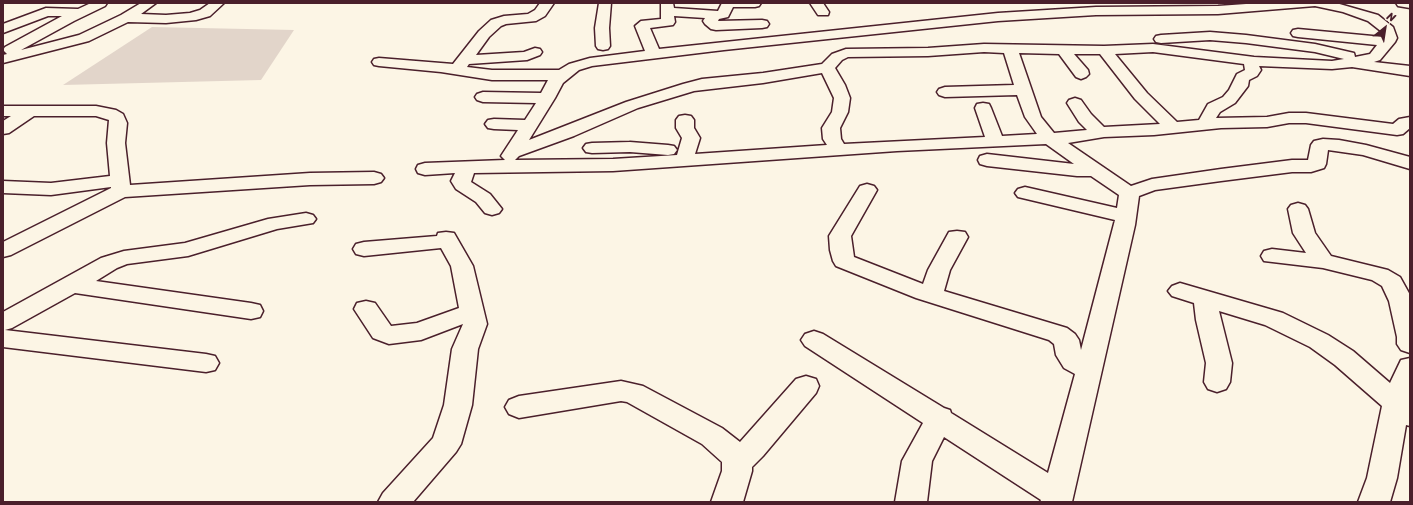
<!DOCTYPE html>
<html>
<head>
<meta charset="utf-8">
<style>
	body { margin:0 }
	#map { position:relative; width:1413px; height:505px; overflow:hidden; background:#fcf5e5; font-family:Sriracha,sans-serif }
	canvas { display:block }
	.frame { position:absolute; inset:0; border:4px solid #4a1f2b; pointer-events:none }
	.north { position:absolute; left:1365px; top:8px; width:40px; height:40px; -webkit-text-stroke:3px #fcf5e5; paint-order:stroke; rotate:30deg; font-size:11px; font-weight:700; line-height:16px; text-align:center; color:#4a1f2b }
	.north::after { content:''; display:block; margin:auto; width:14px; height:18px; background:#4a1f2b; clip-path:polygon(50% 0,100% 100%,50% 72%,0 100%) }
</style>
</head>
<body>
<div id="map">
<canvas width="1413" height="505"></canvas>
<div class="frame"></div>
<div class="north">N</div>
</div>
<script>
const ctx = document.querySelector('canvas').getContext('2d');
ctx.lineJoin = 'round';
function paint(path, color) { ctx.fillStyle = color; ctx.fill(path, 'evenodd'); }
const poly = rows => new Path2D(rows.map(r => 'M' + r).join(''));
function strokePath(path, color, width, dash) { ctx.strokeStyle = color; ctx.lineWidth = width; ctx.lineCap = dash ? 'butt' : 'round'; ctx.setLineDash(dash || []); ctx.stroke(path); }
const green = poly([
	[152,27,294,30,261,80,63,85]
]);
const minor = poly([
	[91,3,107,3,105,6,74,21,21,50,79,35,121,15,141,3,156,3,141,14,166,15,190,13,200,10,210,3,224,3,210,16,196,20,166,23,128,22,89,41,3,63,3,55,7,54,3,50,5,47,62,16,48,16,3,33,3,24,46,8,78,9,91,3],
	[540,3,554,3,545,16,536,21,506,24,501,26,489,37,476,55,524,52,535,48,540,49,542,52,540,55,527,60,469,64,467,67,492,70,559,70,569,64,590,58,645,51,635,26,641,21,661,19,661,3,673,3,674,8,718,11,722,3,761,3,759,6,755,7,733,7,728,17,719,19,718,21,762,20,767,21,769,24,767,27,762,28,716,30,711,29,705,24,703,21,705,18,674,16,675,22,673,25,650,28,659,49,998,13,1096,7,1218,6,1260,3,1336,3,1378,15,1393,27,1397,38,1395,42,1380,60,1374,62,1410,66,1410,76,1352,67,1332,69,1259,66,1261,70,1257,76,1249,80,1248,86,1235,103,1220,112,1216,118,1267,117,1289,113,1306,113,1393,124,1399,119,1410,117,1410,128,1403,134,1397,135,1306,123,1289,123,1267,127,1221,128,1154,135,1104,137,1068,143,1131,186,1152,179,1221,169,1292,160,1308,160,1311,145,1314,141,1323,139,1339,140,1366,145,1410,157,1410,169,1363,155,1328,150,1326,164,1324,168,1311,172,1292,172,1221,181,1155,190,1139,196,1135,225,1072,502,1040,502,1041,500,944,437,932,461,927,502,895,502,902,461,923,423,805,346,801,340,805,334,814,331,823,334,944,408,950,410,951,413,1048,473,1075,374,1064,368,1056,355,1054,344,1049,340,916,298,836,266,833,261,830,250,829,236,860,186,867,184,874,186,877,190,851,236,854,257,923,284,928,270,949,232,957,231,965,232,968,237,950,270,944,291,1067,328,1075,334,1079,340,1081,350,1115,220,1018,197,1015,193,1018,189,1025,187,1117,208,1119,195,1091,176,1077,176,987,166,980,164,978,160,980,156,987,154,1074,164,1046,144,897,151,613,171,474,173,471,182,490,194,502,209,499,213,492,215,485,213,476,202,456,189,451,181,455,173,425,175,418,173,416,169,418,165,425,163,505,160,501,156,518,130,494,129,488,128,485,124,488,120,494,119,525,120,536,103,483,102,477,100,475,97,477,94,483,92,541,93,548,80,492,80,441,72,379,66,374,65,372,62,374,59,379,58,453,64,479,31,491,20,504,16,528,14,535,10,540,3],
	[1315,6,1343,12,1368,21,1382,32,1383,37,1298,29,1293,30,1291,33,1293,36,1298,37,1377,45,1370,54,1355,57,1354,53,1315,44,1246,35,1210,32,1161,35,1156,36,1154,39,1156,42,1161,43,1210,40,1246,43,1315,52,1344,59,1332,61,1254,57,1153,44,1104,46,984,44,928,48,846,49,832,54,822,64,763,73,702,79,683,84,626,102,529,140,555,98,563,83,579,70,592,66,724,50,998,21,1096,15,1218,14,1315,6],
	[984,52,1004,53,1014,85,945,87,939,89,937,92,939,95,945,97,1017,95,1025,117,1037,134,1002,136,991,108,989,104,983,103,977,104,975,108,985,137,844,144,841,139,840,128,848,112,850,98,845,85,835,68,842,60,848,57,928,56,984,52],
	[1153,52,1244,64,1245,70,1237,74,1229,90,1223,97,1208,104,1199,120,1177,122,1147,93,1115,54,1153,52],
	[1019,53,1059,54,1076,77,1081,79,1086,77,1089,74,1088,70,1074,54,1100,54,1135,99,1160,124,1104,127,1091,114,1081,100,1075,98,1069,100,1067,103,1079,122,1087,130,1054,133,1041,117,1019,53],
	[822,73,834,98,832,112,822,128,823,139,827,145,695,154,700,138,694,128,694,120,691,116,685,115,679,116,676,120,676,128,682,138,677,155,613,159,515,160,519,156,574,136,638,108,694,91,763,83,822,73],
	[599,3,611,3,609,28,610,46,608,49,603,50,598,49,596,46,595,28,599,3],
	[810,3,823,3,829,12,828,15,818,15,810,3],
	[1396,3,1410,3,1410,8,1398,6,1396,3],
	[3,106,96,106,116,110,123,114,127,123,125,143,130,185,310,173,374,172,381,174,384,178,381,182,374,184,310,185,125,197,11,255,3,257,3,242,111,188,111,187,51,195,3,193,3,181,51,183,110,176,107,143,109,120,96,116,34,116,9,133,3,134,3,121,11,116,3,116,3,106],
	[630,142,668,145,674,146,677,150,674,154,668,155,630,152,592,153,586,152,583,148,586,144,592,143,630,142],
	[1298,203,1305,205,1308,209,1315,233,1331,256,1388,270,1400,277,1410,295,1410,353,1401,350,1397,344,1397,337,1389,301,1382,286,1372,280,1323,268,1264,261,1261,256,1264,251,1272,249,1306,253,1293,233,1288,209,1291,205,1298,203],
	[306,213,313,215,316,219,313,223,277,229,188,256,127,264,117,268,96,281,251,303,260,305,263,311,260,317,251,319,75,293,12,328,5,330,206,354,215,356,219,363,215,370,206,372,3,347,3,312,101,258,124,251,185,243,268,219,306,213],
	[446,232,454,233,473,266,487,324,478,349,472,405,461,444,456,452,413,502,378,502,383,493,433,438,444,405,452,349,463,324,421,340,389,344,373,338,354,309,357,303,366,301,375,303,391,326,417,323,459,308,451,266,441,248,364,256,356,254,353,249,356,244,364,242,437,236,438,233,446,232],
	[1180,283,1283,313,1328,335,1353,351,1390,383,1401,360,1410,358,1410,426,1406,425,1397,478,1390,502,1358,502,1367,478,1382,406,1335,365,1310,347,1265,325,1219,311,1232,363,1230,382,1226,389,1217,392,1208,389,1204,382,1206,363,1196,320,1194,303,1172,296,1168,291,1172,286,1180,283],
	[806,376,816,379,819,386,816,393,763,456,752,467,752,471,743,502,711,502,722,471,722,462,702,444,627,402,621,401,519,418,509,414,505,407,509,400,519,396,621,381,643,386,722,428,740,442,796,379,806,376]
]);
paint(green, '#e2d5ca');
strokePath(minor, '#4a1f2b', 3);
paint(minor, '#fcf5e5');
</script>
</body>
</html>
